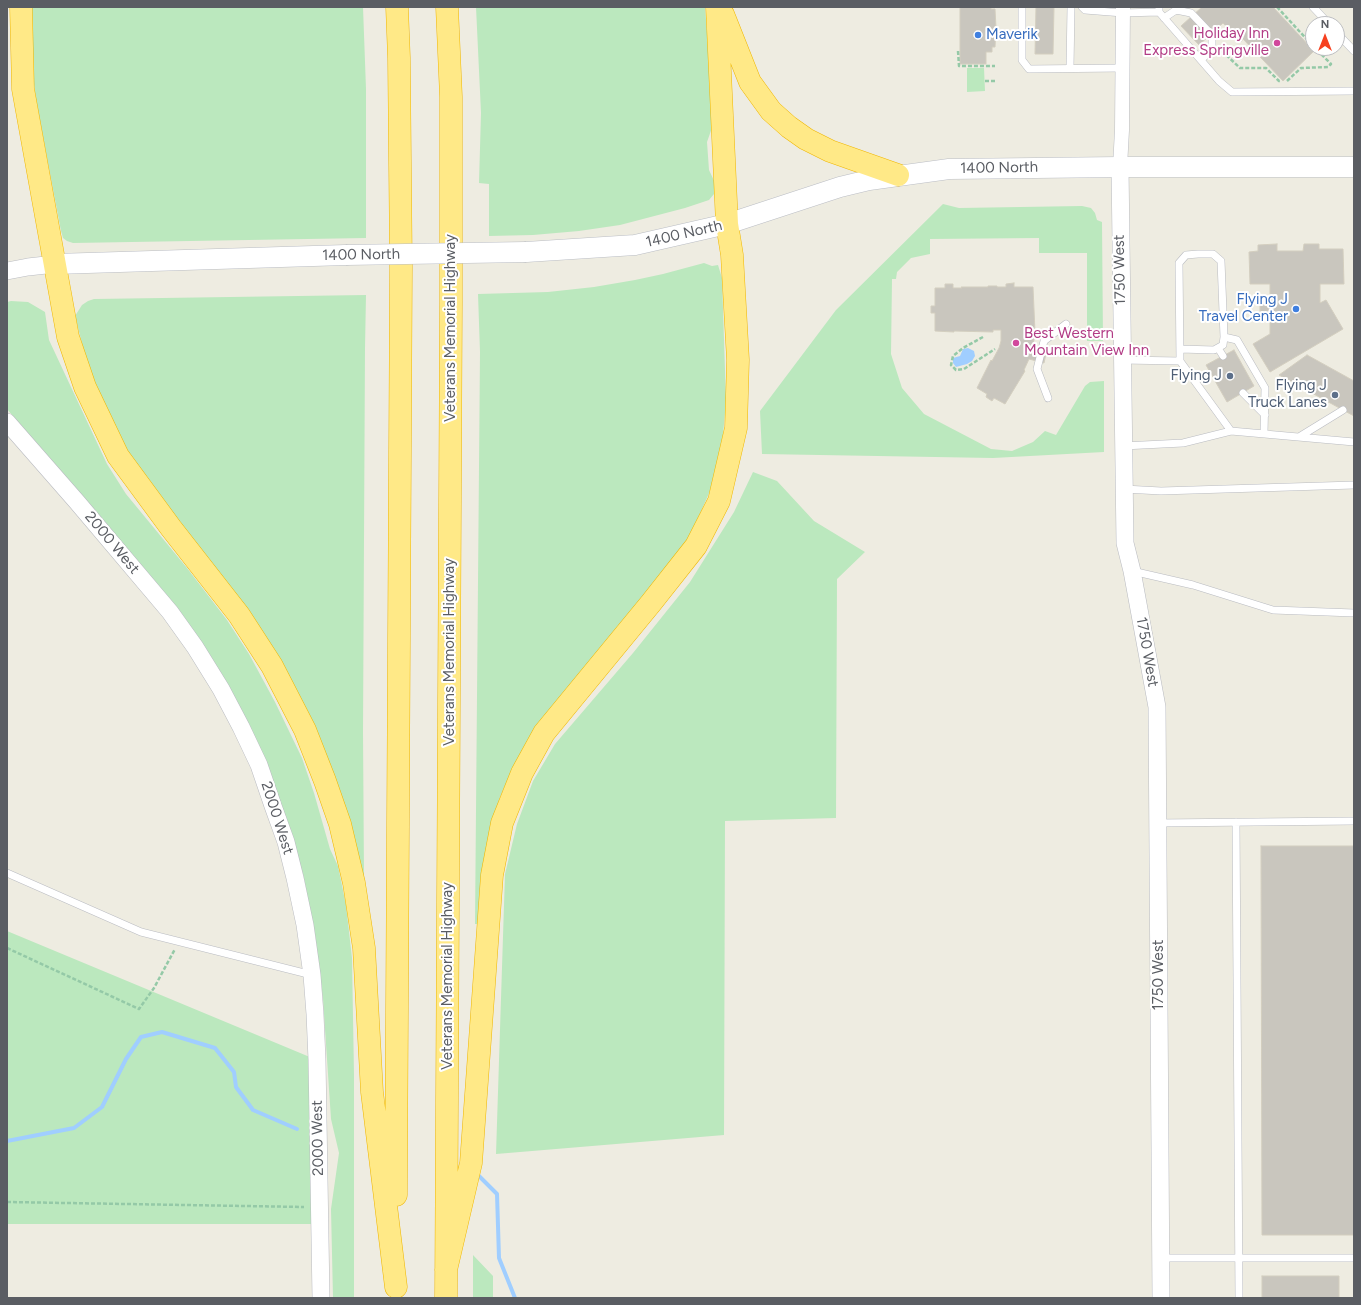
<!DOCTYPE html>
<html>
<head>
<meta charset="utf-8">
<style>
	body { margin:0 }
	#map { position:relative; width:1361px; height:1305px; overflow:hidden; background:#eeece1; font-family:Figtree,sans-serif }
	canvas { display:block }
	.frame { position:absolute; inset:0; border:8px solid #5a5d63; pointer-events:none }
	.north { position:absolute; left:1305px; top:16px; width:40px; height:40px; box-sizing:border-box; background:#fff; border:1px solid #bdbec1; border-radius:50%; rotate:0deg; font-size:11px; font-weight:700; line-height:16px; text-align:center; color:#5a5d63 }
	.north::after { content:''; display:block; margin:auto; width:14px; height:18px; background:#f6401f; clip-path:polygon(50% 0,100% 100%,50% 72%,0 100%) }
</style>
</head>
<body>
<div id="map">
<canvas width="1361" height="1305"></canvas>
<div class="frame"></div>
<div class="north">N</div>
</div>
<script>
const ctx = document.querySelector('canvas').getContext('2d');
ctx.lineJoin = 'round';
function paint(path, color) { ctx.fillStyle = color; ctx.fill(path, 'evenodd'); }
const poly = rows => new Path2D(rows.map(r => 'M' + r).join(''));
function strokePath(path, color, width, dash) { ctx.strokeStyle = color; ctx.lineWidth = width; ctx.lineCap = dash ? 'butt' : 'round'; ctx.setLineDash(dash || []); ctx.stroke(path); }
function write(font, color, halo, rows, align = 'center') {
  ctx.font = font + ' Figtree,sans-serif'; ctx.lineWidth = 4; ctx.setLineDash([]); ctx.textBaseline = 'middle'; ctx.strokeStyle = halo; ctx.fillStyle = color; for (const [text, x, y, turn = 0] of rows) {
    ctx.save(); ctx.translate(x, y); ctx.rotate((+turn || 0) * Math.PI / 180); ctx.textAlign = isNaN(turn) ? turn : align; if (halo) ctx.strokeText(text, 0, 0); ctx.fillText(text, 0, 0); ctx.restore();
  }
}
const green = poly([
	[32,7,363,7,366,89,366,238,73,243,67,241,63,238,61,231,36,100,31,60],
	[476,7,705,7,714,122,707,142,709,170,717,187,714,194,709,200,685,208,620,225,579,231,533,235,489,236,489,184,479,183,481,113],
	[967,68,984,68,985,91,967,92],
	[943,204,959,208,1082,206,1091,208,1095,213,1097,220,1102,222,1103,341,1087,341,1087,253,1039,253,1039,238,930,239,930,254,911,258,897,272,896,279,892,279,891,354,902,388,924,414,991,449,1012,451,1033,442,1045,431,1056,435,1085,386,1090,382,1104,381,1104,452,993,458,762,454,760,411,836,310],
	[704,263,712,266,718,265,722,278,726,401,723,435,718,466,710,491,691,534,666,571,510,775,500,797,490,836,480,924,475,924,480,352,478,294,548,292,594,287,635,280,663,274],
	[366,295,365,348,363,732,364,877,359,877,317,733,116,439,86,359,75,316,82,305,88,301,94,299],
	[11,301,28,302,45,312,49,340,107,464,126,494,187,568,227,620,249,654,275,702,302,758,314,793,330,849,338,866,346,905,352,958,354,1075,354,1298,333,1298,331,1209,339,1153,331,1119,323,999,315,935,303,874,286,820,234,698,43,452,7,409,7,302],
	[753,472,777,481,814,521,865,552,837,579,836,818,725,821,724,1135,496,1154,505,874,517,824,533,781,555,744,633,653,690,582,734,512],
	[7,931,317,1060,320,1224,7,1224],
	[473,1255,493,1276,493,1298,473,1298]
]);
const water = poly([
	[968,348,974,351,975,356,972,361,967,364,956,367,953,363,953,358,960,356,963,349]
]);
const stream = poly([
	[7,1141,74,1128,102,1107,126,1059,141,1037,162,1032,215,1048,234,1072,236,1087,253,1110,297,1129],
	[476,1173,497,1194,499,1258,515,1298]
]);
const building = poly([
	[960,7,991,7,991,9,995,9,996,28,995,47,992,47,992,52,986,52,986,64,960,64,960,7],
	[1036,7,1054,7,1053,54,1035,54,1036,7],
	[1202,7,1273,7,1314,51,1283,81,1243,39,1241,42,1223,23,1199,45,1181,26,1202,7],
	[1277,244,1277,251,1303,251,1304,244,1319,244,1319,249,1343,249,1344,284,1320,284,1320,303,1326,300,1343,329,1270,372,1253,344,1270,334,1270,316,1260,316,1260,301,1270,300,1270,284,1250,284,1249,252,1258,251,1258,245,1277,244],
	[1014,283,1014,287,1033,287,1035,332,1034,332,1034,340,1032,346,1047,349,1044,363,1029,359,1024,370,1025,371,1005,404,994,398,992,401,986,397,987,394,977,388,991,360,992,361,999,348,1001,341,1001,330,993,330,993,332,954,331,954,332,935,331,935,313,931,313,931,306,935,306,935,288,945,288,945,284,953,284,953,288,962,288,961,287,988,287,988,286,997,286,997,287,1006,287,1006,284,1014,283],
	[1234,350,1254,386,1227,402,1206,365,1234,350],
	[1307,355,1354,381,1354,416,1279,375,1307,355],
	[1261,846,1354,846,1354,1235,1262,1235,1261,846],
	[1262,1276,1339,1276,1339,1298,1262,1298,1262,1276]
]);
const path = poly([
	[1277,7,1313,46],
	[958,51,959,66,995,66],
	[1222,51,1240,68,1266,68,1279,81,1280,81],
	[985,81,995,81],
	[1287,81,1301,68,1328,67,1331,64,1315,48],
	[983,337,963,348,953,356,951,365,956,370,964,369,995,349],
	[7,948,139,1009,154,988,175,949],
	[7,1202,304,1207]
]);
const service = poly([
	[1022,7,1022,60,1029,69,1122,68],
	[1082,7,1085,10,1123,13,1159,12],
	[1159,7,1159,12,1219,81,1232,92,1354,91],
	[1313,7,1329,24],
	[1164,18,1176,10,1191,13,1212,35,1212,49,1201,60],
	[1337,33,1354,51],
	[1070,68,1071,7],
	[1224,337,1237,340,1265,388,1264,434],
	[1218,348,1223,356],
	[1122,360,1180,361,1231,431,1354,442],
	[1180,361,1179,263,1186,255,1198,254,1213,254,1221,261,1224,337,1223,345,1214,350,1180,349],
	[1243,393,1265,415],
	[1048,398,1037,369,1044,341,1066,324],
	[1299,437,1343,410],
	[1123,446,1183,443,1231,431],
	[1124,489,1161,491,1354,485],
	[1132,571,1193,585,1273,610,1354,613],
	[1236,822,1239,1298],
	[1158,823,1354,821],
	[7,873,141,932,312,975],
	[1161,1258,1354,1258]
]);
const minor = poly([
	[1120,167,1122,130,1123,7]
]);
const tertiary = poly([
	[1120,167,1125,543,1132,571,1157,707,1161,1298],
	[7,271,28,267,55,264],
	[7,422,77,502,170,612,195,647,221,689,241,727,259,765,273,806,286,842,295,878,305,925,312,975,315,1014,317,1060,321,1298]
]);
const secondary = poly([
	[526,252,635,245,727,224,840,187,869,180,949,169,1120,167,1354,167],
	[55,264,346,255]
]);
const motorway = poly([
	[21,7,23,89,68,337,85,387,118,456,171,528,239,615,272,666,305,730,325,781,340,824,354,883,364,948,372,1092,396,1287],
	[723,14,750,82,771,111,789,127,806,139,830,151,898,175],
	[396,1195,401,267,399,58,397,7],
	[446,1270,471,1163,492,875,502,823,522,773,544,733,651,603,696,546,719,501,736,428,738,360,732,255,727,224,717,7],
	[446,1298,451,301,451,97,447,7]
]);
const secondaryBridge = poly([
	[346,255,526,252]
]);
const markers = [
	[978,35,4,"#3f7fe0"],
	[1277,43,4,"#d1479c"],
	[1296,309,4,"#3f7fe0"],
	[1016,343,4,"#d1479c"],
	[1230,376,4,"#5c6f8a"],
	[1335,395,4,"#5c6f8a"]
];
const hotelNames = [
	["Holiday Inn",1269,34],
	["Express Springville",1269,51],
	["Best Western",1024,334,"left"],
	["Mountain View Inn",1024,351,"left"]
];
const shopNames = [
	["Maverik",986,35],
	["Flying J",1288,300,"right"],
	["Travel Center",1288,317,"right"]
];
const streetNames = [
	["1400 North",999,168,-1],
	["1400 North",684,234,-13],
	["1400 North",361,255,-1],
	["1750 West",1120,270,-91],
	["Veterans Memorial Highway",451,328,-90],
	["2000 West",112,543,50],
	["Veterans Memorial Highway",450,652,-90],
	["1750 West",1147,652,80],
	["2000 West",277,818,72],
	["1750 West",1159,975,-90],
	["Veterans Memorial Highway",448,976,-90],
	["2000 West",318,1138,-91]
];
const serviceNames = [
	["Flying J",1222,376],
	["Flying J",1327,386],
	["Truck Lanes",1327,403]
];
paint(green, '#bbe8be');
paint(water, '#a0ceff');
strokePath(stream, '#a0ceff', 4);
paint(building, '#c9c6be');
strokePath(building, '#d3cebf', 1);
strokePath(service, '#b9bbc1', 8);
strokePath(minor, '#b9bbc1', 15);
strokePath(tertiary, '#b9bbc1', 18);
strokePath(secondary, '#babdc4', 21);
strokePath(motorway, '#efb600', 23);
strokePath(path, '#94c9a7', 2.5, [4, 2]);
strokePath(service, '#fff', 7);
strokePath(minor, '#fff', 14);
strokePath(tertiary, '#fff', 17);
strokePath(secondary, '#fff', 20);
strokePath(motorway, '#ffe987', 22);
strokePath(secondaryBridge, '#babdc4', 21, []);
strokePath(secondaryBridge, '#fff', 20);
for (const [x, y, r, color] of markers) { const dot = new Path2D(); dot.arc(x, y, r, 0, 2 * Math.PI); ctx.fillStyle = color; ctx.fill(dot); strokePath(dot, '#fff', 1.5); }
write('15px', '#b23c85', '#fff', hotelNames, 'right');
write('15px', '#366cbe', '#fff', shopNames, 'left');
write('15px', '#5a5d63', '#fff', streetNames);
write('15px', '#4e5e75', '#fff', serviceNames, 'right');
</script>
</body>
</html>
